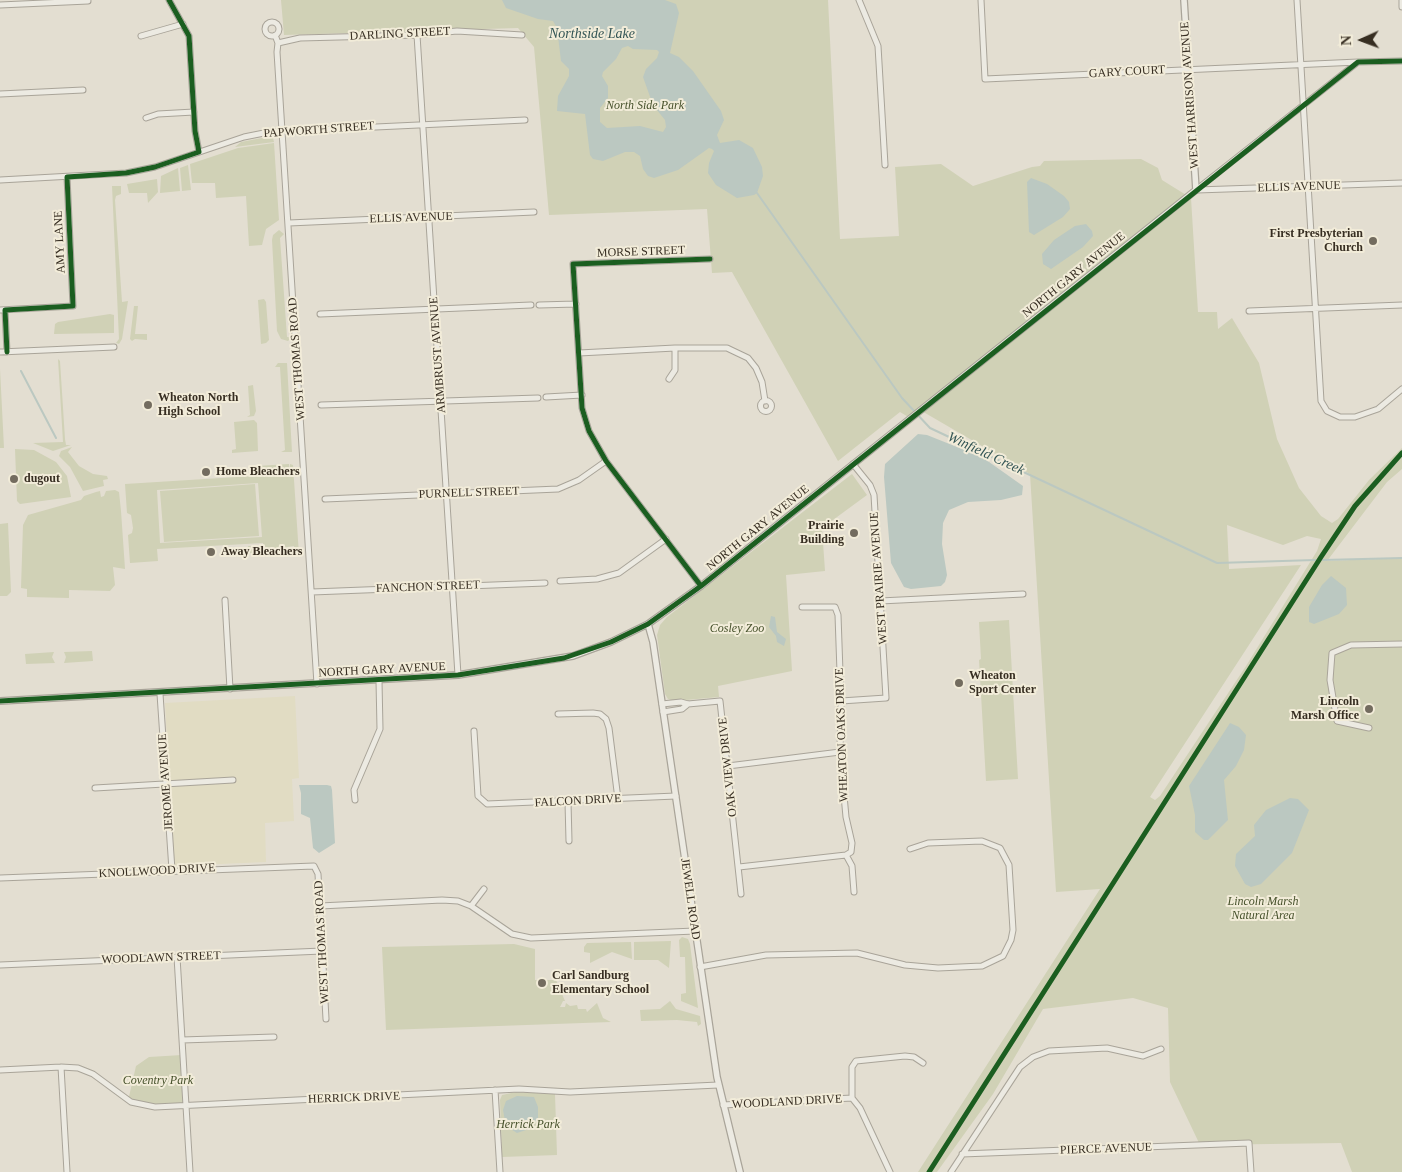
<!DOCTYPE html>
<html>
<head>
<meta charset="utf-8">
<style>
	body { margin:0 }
	#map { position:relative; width:1402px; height:1172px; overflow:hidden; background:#e3ded1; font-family:Georgia,serif }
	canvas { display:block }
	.north { position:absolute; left:1337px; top:15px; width:50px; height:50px; -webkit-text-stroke:4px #f2ecd9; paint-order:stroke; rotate:268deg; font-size:14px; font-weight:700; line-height:20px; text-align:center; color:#372e22 }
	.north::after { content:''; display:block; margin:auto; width:18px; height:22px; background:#372e22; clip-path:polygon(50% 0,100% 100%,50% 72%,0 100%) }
</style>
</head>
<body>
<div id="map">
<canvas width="1402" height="1172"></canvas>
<div class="north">N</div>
</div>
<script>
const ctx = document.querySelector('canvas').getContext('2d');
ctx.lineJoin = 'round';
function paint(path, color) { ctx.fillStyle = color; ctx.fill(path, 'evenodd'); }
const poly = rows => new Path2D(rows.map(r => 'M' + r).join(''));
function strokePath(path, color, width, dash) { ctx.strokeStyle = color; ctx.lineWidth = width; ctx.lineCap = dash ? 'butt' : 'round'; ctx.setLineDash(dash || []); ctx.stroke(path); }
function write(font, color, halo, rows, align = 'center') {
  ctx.font = font + ' Georgia,serif'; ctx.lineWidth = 4; ctx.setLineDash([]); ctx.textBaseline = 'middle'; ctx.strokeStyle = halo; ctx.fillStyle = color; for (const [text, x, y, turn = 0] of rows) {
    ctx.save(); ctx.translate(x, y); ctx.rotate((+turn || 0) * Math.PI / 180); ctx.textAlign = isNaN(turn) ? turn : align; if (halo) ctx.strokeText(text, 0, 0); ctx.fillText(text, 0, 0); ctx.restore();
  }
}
const farmland = poly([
	[295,696,299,778,292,779,294,821,265,823,266,862,174,866,165,703]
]);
const green = poly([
	[281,0,828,0,840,239,899,236,895,167,941,164,973,186,1032,167,1040,166,1044,161,1141,159,1158,168,1162,180,1191,198,1198,312,1217,312,1218,329,1232,318,1259,363,1277,439,1299,488,1321,516,1332,523,1338,519,1369,480,1402,448,1402,469,1387,482,1327,561,1402,558,1402,1172,1352,1172,1341,1143,1200,1145,1170,1082,1168,1008,1133,998,1043,1009,993,1094,937,1172,918,1172,1100,889,1056,892,1030,474,920,410,910,418,900,412,838,461,732,272,712,273,707,209,549,215,534,47,518,28,284,35],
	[1227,525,1283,545,1307,536,1321,539,1317,551,1246,666,1160,796,1155,800,1150,797,1301,565,1229,569],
	[267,137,273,138,274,142,235,147,241,142],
	[274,143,279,220,266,229,262,245,249,246,246,196,216,198,215,183,192,183,190,164,238,148],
	[188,165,191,190,182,191,180,168],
	[178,168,180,191,160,193,161,176],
	[157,179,158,192,148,203,147,193,129,193,127,184],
	[112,186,121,186,121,194,116,196,115,200,122,302,128,301,122,339,119,344,116,343,119,339],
	[279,230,284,234,280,238,287,337,292,337,288,341,281,339,277,331,272,240,273,235],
	[264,299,266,302,269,340,266,343,261,344,258,300],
	[134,306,138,306,135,334,147,334,147,340,135,339,132,341,130,339],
	[110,314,114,315,114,333,54,334,55,324,58,322],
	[58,359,60,361,65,439,66,445,71,445,53,451,33,443,63,442],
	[278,363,287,363,292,452,281,452,285,450,280,367,275,367],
	[0,369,4,448,0,448],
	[253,385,256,411,254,416,247,417,250,415,248,386],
	[254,420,257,423,258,451,232,453,232,450,236,449,234,422],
	[72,447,68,452,79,466,93,474,107,476,108,479,103,480,104,486,83,491,70,467,59,456,61,451],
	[15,449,34,450,56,462,67,476,71,497,20,504,17,501],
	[289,464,290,476,290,464,293,465,299,555,295,555,294,546,287,547,287,550,250,553,248,546,263,546,263,543,157,549,158,561,130,563,128,535,132,533,133,528,131,515,127,513,125,484,285,474,257,475,257,466],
	[258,483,262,537,160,543,157,490],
	[852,474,867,495,822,528,825,571,786,575,792,671,718,686,719,697,675,701,668,699,665,694,657,635,660,625,667,617],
	[255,484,259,536,164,542,160,491],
	[115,490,119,492,121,511,125,569,113,567,115,585,110,591,69,590,69,598,27,597,27,589,21,588,23,525,28,515,81,500,84,496,96,492,100,491,101,497,104,496,106,491],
	[8,523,11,592,7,596,0,596,0,524],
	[1009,620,1018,779,986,781,979,660,981,659,979,622],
	[92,651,93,661,64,663,66,657,64,652],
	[54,652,52,657,55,663,26,664,25,654],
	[682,937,688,939,690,944,698,1008,681,1001,681,994,686,993,685,957,680,957,679,940],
	[671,941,669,968,658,960,634,960,634,942],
	[631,942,632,959,612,952,590,963,590,953,584,952,584,947,587,943],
	[514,944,535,949,535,980,556,980,565,1001,563,1001,560,1007,565,1007,566,1003,570,1006,577,1005,578,1009,586,1009,587,1012,597,1003,603,1018,611,1022,386,1030,382,947],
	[670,1001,676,1009,700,1016,701,1024,698,1026,697,1022,677,1020,641,1021,640,1010,660,1009],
	[182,1055,185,1105,155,1106,128,1101,136,1066,149,1057],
	[516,1092,555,1094,557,1155,502,1157,500,1100,502,1095]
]);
const water = poly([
	[502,0,665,0,676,4,679,13,670,53,679,57,693,71,721,111,724,120,717,135,720,143,739,140,753,148,762,167,763,176,757,193,754,195,737,198,716,185,708,173,709,163,714,151,712,149,709,148,678,170,654,178,648,176,643,169,640,156,634,152,625,152,603,161,593,159,590,155,585,114,557,111,558,96,569,76,569,69,561,61,557,28,553,21,538,19,506,8],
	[628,46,633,49,657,50,659,52,657,58,646,69,643,77,653,105,665,120,666,127,663,132,640,126,607,128,600,122,600,108,608,98,608,86,602,76,603,72,616,59,622,48],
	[1031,178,1047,184,1064,196,1069,202,1070,209,1063,217,1034,235,1029,232,1027,182],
	[1086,224,1092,231,1093,236,1083,247,1051,269,1043,264,1042,254,1054,240,1075,226],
	[918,434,927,435,982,457,1023,486,1022,495,1001,500,968,502,949,510,943,523,942,544,947,575,945,582,941,586,911,589,904,587,891,563,884,477,885,464],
	[1331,576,1346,588,1347,605,1339,614,1314,624,1309,622,1309,607,1322,585],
	[771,616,775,617,777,632,786,639,784,646,777,642,776,636,769,627],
	[1230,723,1239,727,1246,735,1244,750,1236,766,1224,780,1228,820,1208,840,1204,840,1195,832,1195,815,1189,786],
	[299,785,327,785,331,786,332,790,335,843,319,853,313,848,310,818,301,814,301,793],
	[1290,798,1298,799,1309,810,1292,853,1261,884,1251,887,1245,884,1235,866,1236,854,1255,836,1254,825,1266,810],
	[517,1096,534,1097,538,1107,538,1118,532,1128,517,1133,506,1126,503,1110,506,1101]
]);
const stream = poly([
	[757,193,902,398,930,428,1217,563,1315,560],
	[21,371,56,438],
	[1323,560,1402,558]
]);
const minor = poly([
	[169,0,189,36,195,131,199,152],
	[859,0,878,46,885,165],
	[981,0,985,79,1358,62],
	[1297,0,1321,401,1327,411,1340,417,1355,417,1378,409,1402,389],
	[1402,0,1402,7],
	[0,5,88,1],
	'265 29a7 7 0 1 1 14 0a7 7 0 1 1-14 0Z',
	[275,35,278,43,277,52,317,684],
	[417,35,458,675],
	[141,36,183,24],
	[278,43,300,38,417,35,457,31,522,35],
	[0,94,83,90],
	[146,118,158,114,194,112],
	[0,180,126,173,155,167,244,137,269,132,525,120],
	[1196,190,1358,62,1402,61],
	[1197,190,1402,183],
	[289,223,534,212],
	[539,305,576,304],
	[0,310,73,306,67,177],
	[5,310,7,352],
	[1249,311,1402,305],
	[320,314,531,305],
	[0,352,114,347],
	[579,353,675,348,727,348,748,358,756,368,762,382,765,401],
	[669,379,675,370,675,348],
	[546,397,582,395],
	'760.5 406a5.5 5.5 0 1 1 11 0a5.5 5.5 0 1 1-11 0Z',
	[321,405,538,398],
	[325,499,558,489,579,480,606,461],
	[560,581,597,579,619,573,666,539],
	[701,586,606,461,589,431,582,408,573,264,710,259],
	[312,592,545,583],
	[225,600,230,689],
	[880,601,1023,594],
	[802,607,835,607,838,615,841,701,840,752,846,817,852,843,851,852,846,855,852,866,854,892],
	[160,694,172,870],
	[841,701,886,698,874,495,870,485,853,464],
	[662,704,681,702,688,704,720,701,741,894],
	[663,712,682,709,688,704],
	[558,714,593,713,600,714,606,719,609,728,618,799],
	[1369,728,1337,721,1330,680,1332,653,1351,645,1402,644],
	[474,731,478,796,487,804,676,796],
	[728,766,840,752],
	[95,788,233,780],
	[355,800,354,790,380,729,379,681],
	[568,802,569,841],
	[739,867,846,855],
	[0,878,314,866,318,874,326,1019],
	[320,906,442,900,458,901,471,906,512,934,531,938,695,931],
	[471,906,484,889],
	[177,957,190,1172],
	[0,965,322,951],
	[700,967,766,955,857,953,905,965,938,968,982,966,1003,956,1011,940,1013,930,1009,865,1000,848,982,841,928,843,910,849],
	[182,1040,274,1037],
	[61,1067,67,1172],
	[0,1070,61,1067,78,1068,93,1074,131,1102,155,1107,519,1089,570,1092,718,1085],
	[495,1090,500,1172],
	[852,1098,852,1067,856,1061,905,1056,914,1057,923,1063],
	[852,1098,860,1108,890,1172],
	[723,1105,852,1098],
	[962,1154,1249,1143,1251,1172],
	[951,1172,1020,1067,1033,1057,1049,1051,1107,1048,1143,1056,1161,1049]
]);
const tertiary = poly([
	[648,624,653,642,717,1077,740,1172],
	[0,701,458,675,573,656,611,642,648,624,701,586,1196,190,1184,0]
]);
const cycleway = poly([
	[7,352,5,310,73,306,67,177,126,173,155,167,199,152,195,131,189,36,169,0],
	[701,586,606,461,589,431,582,408,573,264,710,259],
	[0,701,458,675,564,658,611,642,648,624,701,586,1358,62,1402,61],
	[929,1172,1321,557,1355,506,1402,453]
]);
const markers = [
	[1373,241,5,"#736c5f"],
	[148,405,5,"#736c5f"],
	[206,472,5,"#736c5f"],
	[14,479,5,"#736c5f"],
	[854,533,5,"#736c5f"],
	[211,552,5,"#736c5f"],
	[959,683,5,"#736c5f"],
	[1369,709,5,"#736c5f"],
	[542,983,5,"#736c5f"]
];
const streetNames = [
	["DARLING STREET",400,34,-3],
	["GARY COURT",1127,72,-3],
	["WEST HARRISON AVENUE",1190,95,-94],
	["PAPWORTH STREET",319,130,-4],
	["ELLIS AVENUE",1299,187,-2],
	["ELLIS AVENUE",411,218,-2],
	["AMY LANE",60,242,-93],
	["MORSE STREET",641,252,-2],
	["NORTH GARY AVENUE",1074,275,-39],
	["ARMBRUST AVENUE",438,355,-94],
	["WEST THOMAS ROAD",297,359,-94],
	["PURNELL STREET",469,493,-2],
	["NORTH GARY AVENUE",758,528,-39],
	["WEST PRAIRIE AVENUE",879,578,-94],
	["FANCHON STREET",428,587,-2],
	["NORTH GARY AVENUE",382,670,-3],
	["WHEATON OAKS DRIVE",842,735,-92],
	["OAK VIEW DRIVE",728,767,-96],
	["JEROME AVENUE",166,782,-94],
	["FALCON DRIVE",578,801,-3],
	["KNOLLWOOD DRIVE",157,871,-3],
	["JEWELL ROAD",690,899,82],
	["WEST THOMAS ROAD",322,942,-93],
	["WOODLAWN STREET",161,958,-2],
	["HERRICK DRIVE",354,1098,-2],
	["WOODLAND DRIVE",787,1102,-3],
	["PIERCE AVENUE",1106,1149,-2]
];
const parkNames = [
	["North Side Park",645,106],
	["Cosley Zoo",737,629],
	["Lincoln Marsh",1263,902],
	["Natural Area",1263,916],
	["Coventry Park",158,1081],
	["Herrick Park",528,1125]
];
const poiNames = [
	["First Presbyterian",1363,234,"right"],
	["Church",1363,248,"right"],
	["Wheaton North",158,398],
	["High School",158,412],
	["Home Bleachers",216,472],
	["dugout",24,479],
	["Prairie",844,526,"right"],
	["Building",844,540,"right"],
	["Away Bleachers",221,552],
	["Wheaton",969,676],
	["Sport Center",969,690],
	["Lincoln",1359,702,"right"],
	["Marsh Office",1359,716,"right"],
	["Carl Sandburg",552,976],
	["Elementary School",552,990]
];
const waterNames = [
	["Northside Lake",592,34],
	["Winfield Creek",986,454,25]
];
paint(farmland, '#e1dcc3');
paint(green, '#d0d1b6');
paint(water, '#bbc8c1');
strokePath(stream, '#bbc8c1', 2);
strokePath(minor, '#a9a499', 7);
strokePath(tertiary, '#a9a499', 8);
strokePath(minor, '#eceae2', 5);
strokePath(tertiary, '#eceae2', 5.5);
strokePath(cycleway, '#1b5e20', 5);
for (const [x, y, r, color] of markers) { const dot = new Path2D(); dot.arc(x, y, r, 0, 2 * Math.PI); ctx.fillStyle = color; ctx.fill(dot); strokePath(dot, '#f2ecd9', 2); }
write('12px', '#372e22', '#f2ecd9', streetNames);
write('italic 12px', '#46512b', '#f2ecd9', parkNames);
write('bold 12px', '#372e22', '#f2ecd9', poiNames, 'left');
write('italic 14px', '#355', '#f2ecd9', waterNames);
</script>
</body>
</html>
